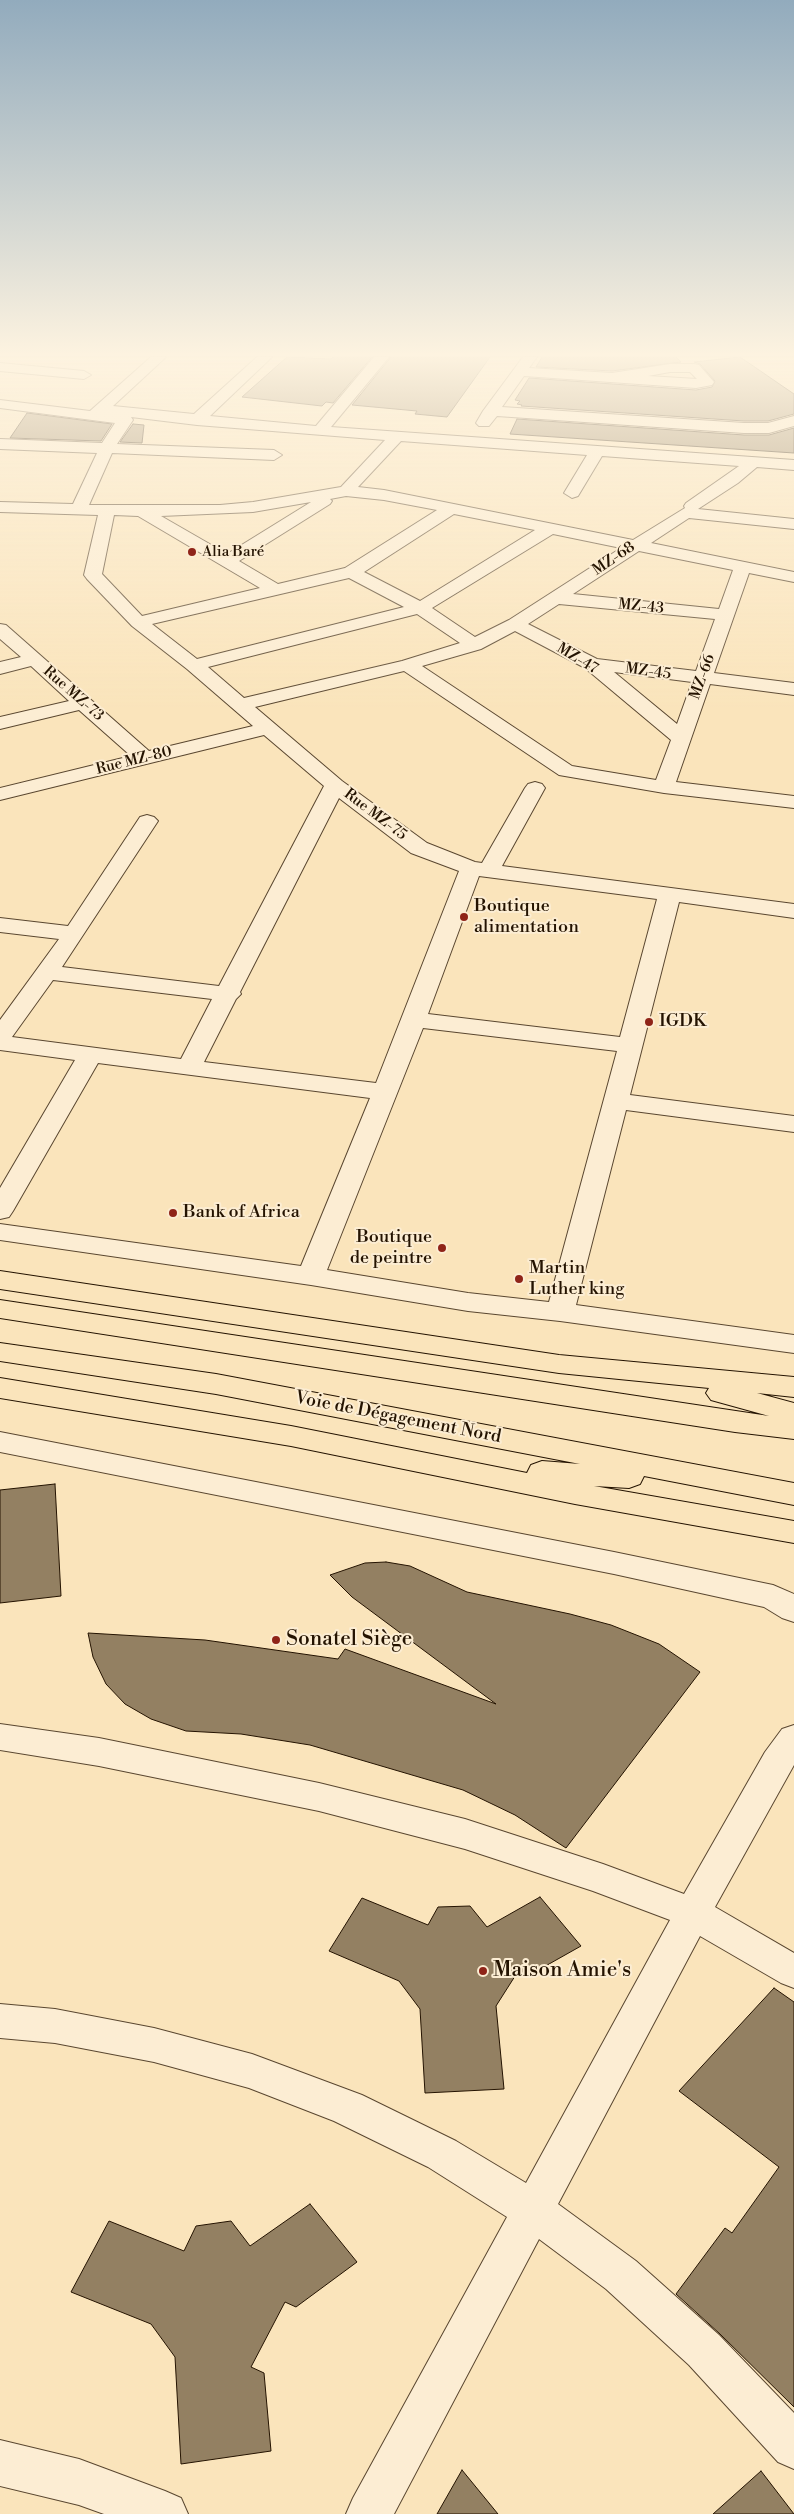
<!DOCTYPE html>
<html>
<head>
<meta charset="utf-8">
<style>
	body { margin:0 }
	canvas { display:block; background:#fae4bb }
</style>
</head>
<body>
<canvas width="794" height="2514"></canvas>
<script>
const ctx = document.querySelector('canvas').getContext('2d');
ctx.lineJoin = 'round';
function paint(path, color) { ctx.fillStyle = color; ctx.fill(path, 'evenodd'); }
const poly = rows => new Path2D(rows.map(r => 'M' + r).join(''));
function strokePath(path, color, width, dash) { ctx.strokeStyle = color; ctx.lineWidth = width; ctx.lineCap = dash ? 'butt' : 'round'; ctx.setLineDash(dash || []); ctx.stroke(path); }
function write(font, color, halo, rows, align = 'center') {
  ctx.font = font + ' "Libre Bodoni",serif'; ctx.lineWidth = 4; ctx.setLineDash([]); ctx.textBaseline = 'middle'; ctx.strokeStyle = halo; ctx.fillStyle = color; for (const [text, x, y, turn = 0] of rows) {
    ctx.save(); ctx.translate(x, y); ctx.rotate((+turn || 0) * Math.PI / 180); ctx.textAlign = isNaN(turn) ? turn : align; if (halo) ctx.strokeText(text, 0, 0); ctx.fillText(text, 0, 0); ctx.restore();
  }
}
const building = poly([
	[287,357,331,359,333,357,372,357,333,403,326,402,322,406,242,397,287,357],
	[391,357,490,357,447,417,415,414,417,411,352,405,391,357],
	[542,357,676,357,681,362,612,371,536,367,542,357],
	[740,357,794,394,794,414,768,421,744,421,521,406,522,405,517,404,520,401,515,400,529,378,696,390,712,387,715,381,700,364,694,362,740,357],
	[27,413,112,424,101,441,10,438,27,413],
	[517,419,744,435,769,435,794,428,794,453,510,434,517,419],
	[133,424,144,425,142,443,120,442,133,424],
	[55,1484,61,1596,0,1603,0,1490,55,1484],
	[386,1562,410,1566,467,1592,570,1614,611,1625,659,1644,700,1672,566,1848,515,1815,463,1790,310,1745,241,1734,186,1731,151,1719,125,1704,106,1684,93,1657,88,1633,205,1640,338,1659,345,1649,496,1704,352,1597,330,1575,365,1563,386,1562],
	[540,1897,581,1946,526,1977,517,1973,496,2006,504,2089,425,2093,420,2009,399,1981,329,1951,362,1898,428,1925,438,1907,470,1906,487,1927,540,1897],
	[774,1988,794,2002,794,2407,720,2334,676,2294,725,2228,732,2233,779,2167,679,2091,774,1988],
	[310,2204,357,2262,296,2307,285,2302,251,2367,264,2373,271,2451,181,2464,175,2357,151,2324,71,2292,109,2221,184,2251,196,2226,231,2221,250,2246,310,2204],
	[462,2470,498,2514,437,2514,462,2470],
	[761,2471,794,2514,713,2514,761,2471]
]);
const minor = poly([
	[151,357,166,357,113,406,194,414,257,357,272,357,210,416,316,426,374,357,389,357,331,427,794,460,794,470,757,467,738,483,698,509,794,519,794,529,689,518,651,543,794,572,794,582,749,573,714,673,794,683,794,695,710,684,676,782,794,796,794,808,664,793,559,775,404,671,255,707,342,781,427,843,475,862,482,863,525,788,528,784,535,782,542,784,545,788,502,866,794,904,794,918,679,902,630,1095,794,1116,794,1132,626,1110,576,1305,794,1335,794,1353,560,1321,468,1311,311,1285,0,1240,0,1224,301,1266,370,1098,98,1063,13,1211,9,1217,0,1219,0,1188,75,1060,0,1050,0,1020,59,939,0,932,0,918,68,926,140,817,147,815,154,817,158,821,62,967,219,986,324,786,264,735,0,800,0,788,131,756,79,710,0,729,0,717,69,701,31,666,0,674,0,662,21,657,0,639,0,624,6,625,149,751,253,726,187,669,132,626,87,579,84,575,98,515,0,512,0,502,73,504,97,453,0,449,0,439,102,443,115,423,0,408,0,400,90,411,151,357],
	[131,417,197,425,385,440,341,487,253,502,220,505,89,505,112,453,274,460,282,455,274,450,117,444,133,420,131,417],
	[401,441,587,455,564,493,572,498,578,496,602,456,739,466,686,503,684,506,685,508,633,540,384,490,358,487,401,441],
	[346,496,384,500,437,510,345,568,278,584,239,561,330,504,332,501,330,499,346,496],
	[311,502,227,554,161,516,253,512,311,502],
	[454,514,535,530,420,601,364,572,454,514],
	[114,515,138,516,260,588,142,616,102,574,114,515],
	[553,534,621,548,509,620,475,637,432,608,553,534],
	[639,551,733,570,719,609,573,594,639,551],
	[349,578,404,607,197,659,152,624,349,578],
	[559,604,715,619,696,671,597,659,528,624,559,604],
	[417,614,460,643,402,661,244,698,208,667,417,614],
	[515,631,585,668,671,740,656,780,572,766,422,666,481,649,515,631],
	[614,672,692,682,677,724,614,672],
	[339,798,411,853,459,871,376,1083,204,1062,236,999,241,994,240,992,339,798],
	[479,876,657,899,620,1037,428,1014,479,876],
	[53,980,212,999,181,1059,12,1037,53,980],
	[423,1028,617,1051,549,1302,468,1293,327,1270,423,1028],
	[523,357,537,357,529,368,612,373,670,364,694,364,699,365,714,382,712,385,696,388,524,376,502,407,744,423,768,423,794,416,794,426,769,433,744,433,497,416,489,426,479,426,476,423,483,411,523,357],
	[670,372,690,372,697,379,648,376,670,372],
	[0,363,84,371,91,375,84,379,0,371,0,363],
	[0,1432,614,1552,773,1585,794,1594,794,1622,782,1618,764,1607,614,1574,0,1452,0,1432],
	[0,1724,99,1738,319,1783,465,1819,603,1864,684,1894,765,1752,782,1729,794,1725,794,1765,715,1907,794,1953,794,1988,781,1983,700,1936,558,2204,636,2261,719,2335,794,2413,794,2469,778,2462,689,2365,606,2289,539,2239,394,2514,346,2514,353,2498,507,2217,428,2167,334,2121,249,2088,154,2062,55,2043,0,2038,0,2004,55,2009,154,2028,252,2054,362,2095,456,2141,526,2183,670,1920,593,1891,465,1849,319,1811,99,1766,0,1750,0,1724],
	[0,2440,79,2459,165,2491,181,2498,188,2514,104,2514,79,2505,0,2486,0,2440]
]);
const trunk = poly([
	[0,1271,559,1355,794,1377,794,1397,757,1393,794,1403,794,1439,735,1432,0,1318,0,1300,769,1416,711,1400,706,1393,709,1388,559,1373,0,1289,0,1271],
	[0,1343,216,1374,794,1483,794,1505,644,1476,640,1484,629,1488,594,1486,794,1521,794,1543,575,1504,291,1446,0,1398,0,1378,291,1426,527,1473,531,1465,542,1461,580,1464,216,1394,0,1361,0,1343]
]);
const markers = [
	[192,552,5,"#8f2418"],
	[464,917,5,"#8f2418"],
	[649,1022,5,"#8f2418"],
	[173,1213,5,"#8f2418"],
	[442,1248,5,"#8f2418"],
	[519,1279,5,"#8f2418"],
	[276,1640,5,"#8f2418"],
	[483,1971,5,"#8f2418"]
];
const farPoinames = [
	["Alia Baré",202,552]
];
const farStreetnames = [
	["MZ-68",614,559,-34],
	["MZ-43",641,607,6],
	["MZ-47",577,659,31],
	["MZ-45",648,672,8],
	["MZ-66",703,677,-70],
	["Rue MZ-73",73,694,41],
	["Rue MZ-80",134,761,-14],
	["Rue MZ-75",375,815,37]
];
const poiNames = [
	["Boutique",474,907],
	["alimentation",474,928],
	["IGDK",659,1022],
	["Bank of Africa",183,1213],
	["Boutique",432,1238,"right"],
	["de peintre",432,1259,"right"],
	["Martin",529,1269],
	["Luther king",529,1290]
];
const streetNames = [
	["Voie de Dégagement Nord",398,1418,11]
];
const nearPoinames = [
	["Sonatel Siège",286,1640],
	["Maison Amie's",493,1971]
];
paint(building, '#938062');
strokePath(building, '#241301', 1);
strokePath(minor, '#5a4730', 2);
strokePath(trunk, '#241301', 2);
paint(minor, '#fcedd3');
paint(trunk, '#fae4bb');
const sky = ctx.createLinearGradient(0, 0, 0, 709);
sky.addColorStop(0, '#92abbd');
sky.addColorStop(0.5, '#fdf3e0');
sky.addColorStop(1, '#fdf3e000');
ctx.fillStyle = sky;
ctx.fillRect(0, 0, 794, 709);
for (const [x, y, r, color] of markers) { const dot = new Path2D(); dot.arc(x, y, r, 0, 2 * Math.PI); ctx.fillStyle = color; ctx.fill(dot); strokePath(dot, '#fcedd3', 2); }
write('15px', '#241301', '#fcedd3', farPoinames, 'left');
write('15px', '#241301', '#fcedd3', farStreetnames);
write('18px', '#241301', '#fcedd3', poiNames, 'left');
write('18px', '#241301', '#fcedd3', streetNames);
write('21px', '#241301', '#fcedd3', nearPoinames, 'left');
</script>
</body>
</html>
